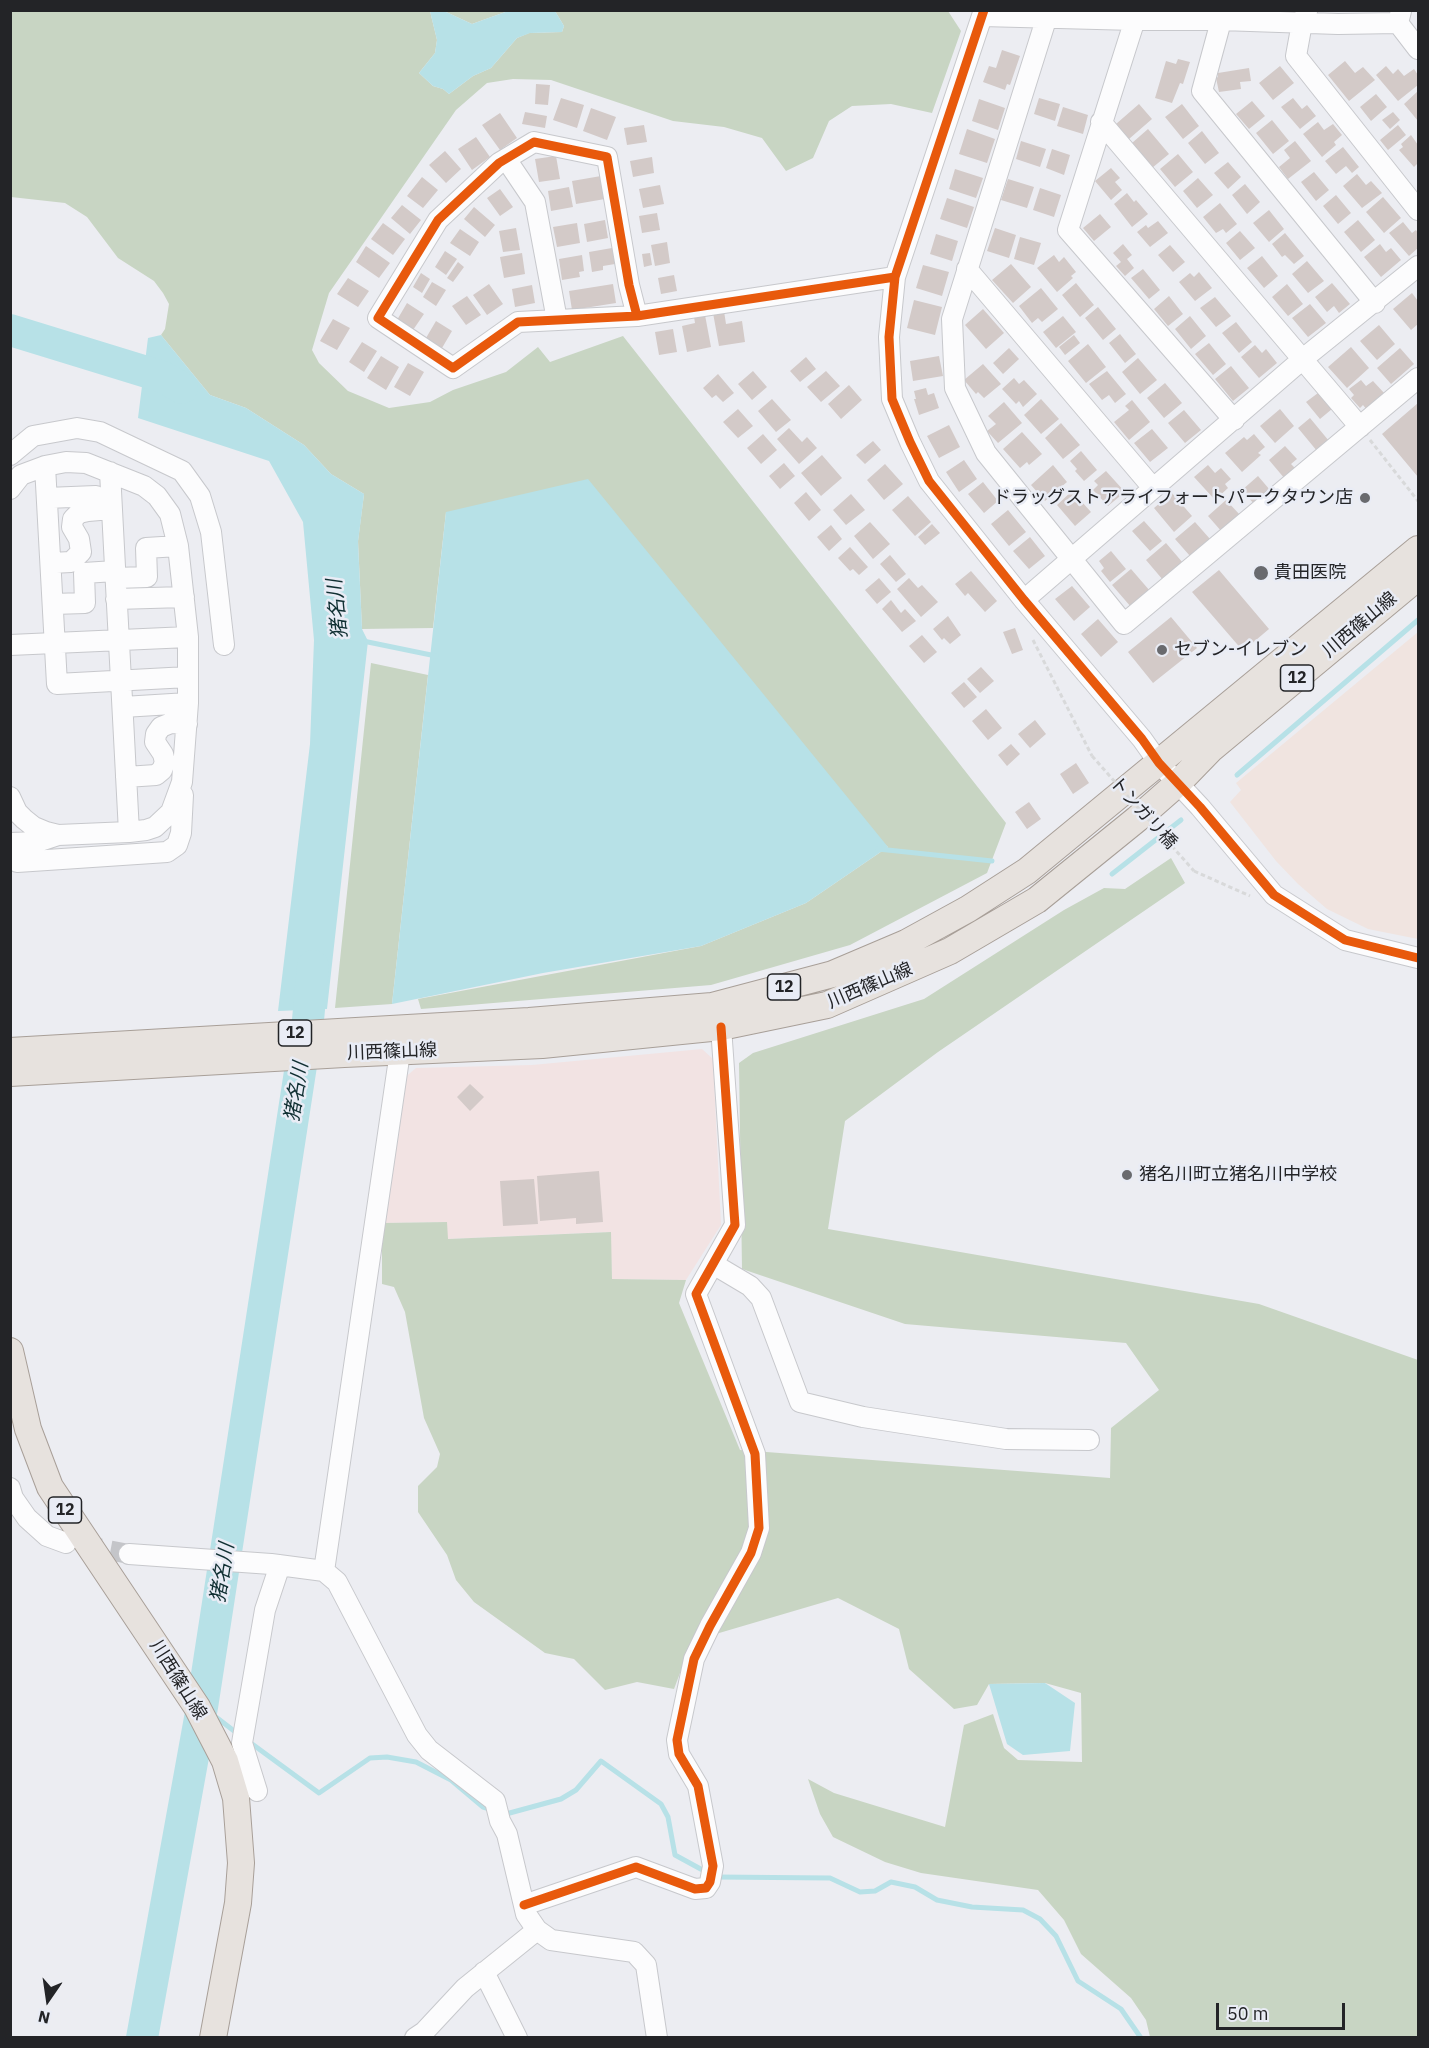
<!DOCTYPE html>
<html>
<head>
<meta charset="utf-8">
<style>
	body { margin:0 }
	#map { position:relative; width:1429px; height:2048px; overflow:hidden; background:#ecedf2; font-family:"IBM Plex Sans",sans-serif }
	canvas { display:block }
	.frame { position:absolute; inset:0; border:12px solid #232427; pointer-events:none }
	.north { position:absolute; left:18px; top:1970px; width:60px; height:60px; -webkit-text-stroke:4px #e9ecf5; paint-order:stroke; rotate:193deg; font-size:16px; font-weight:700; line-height:24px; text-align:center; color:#232427 }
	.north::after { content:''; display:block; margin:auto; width:21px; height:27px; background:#232427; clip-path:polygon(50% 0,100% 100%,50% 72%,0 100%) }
	.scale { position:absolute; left:1216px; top:2003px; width:129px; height:27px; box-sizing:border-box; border:3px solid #232427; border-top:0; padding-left:8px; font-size:18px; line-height:21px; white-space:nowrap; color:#232427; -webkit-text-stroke:4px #e9ecf5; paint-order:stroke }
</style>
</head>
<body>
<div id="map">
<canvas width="1429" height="2048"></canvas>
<div class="frame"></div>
<div class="north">N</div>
<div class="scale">50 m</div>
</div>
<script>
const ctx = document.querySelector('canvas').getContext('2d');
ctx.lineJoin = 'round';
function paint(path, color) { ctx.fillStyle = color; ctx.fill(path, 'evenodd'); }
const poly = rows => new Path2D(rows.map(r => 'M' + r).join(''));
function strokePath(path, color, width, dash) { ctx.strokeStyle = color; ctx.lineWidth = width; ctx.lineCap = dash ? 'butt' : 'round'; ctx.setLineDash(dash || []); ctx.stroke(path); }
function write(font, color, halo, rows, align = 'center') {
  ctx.font = font + ' "IBM Plex Sans","Noto Sans JP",sans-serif'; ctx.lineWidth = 5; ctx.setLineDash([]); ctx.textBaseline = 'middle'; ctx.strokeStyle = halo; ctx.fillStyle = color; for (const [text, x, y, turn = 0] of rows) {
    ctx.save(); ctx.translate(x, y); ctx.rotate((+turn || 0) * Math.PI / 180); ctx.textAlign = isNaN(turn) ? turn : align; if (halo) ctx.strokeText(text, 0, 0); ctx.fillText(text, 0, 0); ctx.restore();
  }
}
const commercial = poly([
	[1418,632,1418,939,1368,929,1327,909,1298,884,1276,861,1230,802,1241,790,1236,783]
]);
const industrial = poly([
	[702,1049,713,1059,721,1225,686,1280,612,1279,610,1232,447,1239,447,1222,382,1223,403,1079,416,1068,532,1065]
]);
const green = poly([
	[11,11,430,11,437,40,435,53,419,73,433,86,443,89,449,94,473,76,491,68,517,38,529,33,562,32,564,26,555,11,948,11,961,31,932,113,891,104,852,106,829,121,813,158,786,171,762,138,724,127,673,121,551,80,513,79,487,83,456,110,329,293,312,350,319,363,348,391,389,408,430,402,453,390,506,372,538,347,550,362,623,336,1006,823,987,873,850,945,711,985,421,1009,418,999,701,946,806,903,888,847,446,512,433,628,362,629,358,541,364,494,331,474,304,445,246,408,210,395,161,335,165,329,169,304,163,293,154,281,118,258,87,217,65,203,11,197],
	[444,11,508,11,472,24],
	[371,663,428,675,392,1004,335,1008],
	[1171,858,1185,883,938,1052,845,1121,828,1229,1259,1304,1418,1360,1418,2037,1150,2037,1146,2020,1131,1998,1081,1954,1064,1920,1038,1890,921,1873,885,1862,833,1837,820,1814,808,1779,834,1793,945,1827,964,1725,993,1714,1004,1748,1018,1760,1082,1762,1081,1693,1045,1683,989,1684,977,1705,954,1709,909,1669,899,1629,838,1598,692,1641,674,1689,637,1682,605,1690,574,1659,545,1653,474,1602,456,1580,447,1555,418,1512,418,1486,437,1467,440,1454,424,1418,405,1312,394,1287,382,1284,382,1223,447,1222,448,1239,611,1232,612,1279,686,1280,679,1303,740,1450,1110,1478,1111,1428,1159,1390,1126,1343,905,1324,742,1269,739,1063,753,1053,924,999,1064,910,1104,888,1125,889]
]);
const water = poly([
	[430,11,444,11,472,24,508,11,555,11,564,26,562,32,530,33,517,38,491,68,473,76,449,94,443,89,433,86,419,73,435,53,437,40],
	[161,335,210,395,246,408,304,445,331,474,364,494,358,542,362,629,368,641,327,1009,278,1011,310,744,314,640,303,522,269,461,138,418,148,338],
	[588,479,888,847,806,903,701,946,543,973,392,1004,446,512],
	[1045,1683,1075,1703,1070,1751,1023,1755,1007,1744,989,1684]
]);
const stream = poly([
	[363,641,436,656],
	[1237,775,1418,620],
	[878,849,992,861],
	[1112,874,1181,820],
	[212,1714,238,1734],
	[248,1741,319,1793,370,1758,387,1757,416,1762,451,1780,483,1807,493,1810],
	[502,1812,506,1814,561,1799,576,1790,601,1761,661,1804,668,1817,675,1855,708,1873],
	[716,1877,830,1878,860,1892,875,1891,891,1882,915,1887,937,1900,972,1907,1023,1910,1040,1919,1056,1936,1078,1981,1121,2009,1141,2038]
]);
const river = poly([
	[10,330,163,377,182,388],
	[142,2038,202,1707,308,1020,313,966]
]);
const building = poly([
	[1002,50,1020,56,1010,85,1007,84,1005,90,983,82,989,66,996,68],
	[1178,59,1190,62,1183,84,1180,83,1172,103,1155,98,1166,61,1176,64],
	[1345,61,1355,73,1363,67,1375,80,1349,101,1328,75],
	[1280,66,1294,83,1273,100,1259,83],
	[1386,66,1393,74,1398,69,1404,76,1414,69,1418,75,1418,85,1398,101,1376,75],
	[1249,68,1251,81,1240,82,1241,89,1219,92,1216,78,1218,77,1218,73],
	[536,84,550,85,548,105,535,104],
	[1418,91,1418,121,1404,104],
	[1376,94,1387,107,1371,121,1360,107],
	[561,98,584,105,577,128,553,120],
	[1039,98,1060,104,1055,121,1034,114],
	[1293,98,1302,109,1307,105,1316,116,1300,129,1281,107],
	[979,99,1005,108,998,130,972,121],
	[1252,101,1265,116,1249,129,1236,114],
	[1139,104,1152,119,1129,139,1116,124],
	[1182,104,1199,126,1183,139,1165,117],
	[1063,107,1088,115,1083,134,1057,126],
	[591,108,616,117,607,140,583,131],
	[525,112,547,116,545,128,522,124],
	[1393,112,1400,120,1390,129,1382,120],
	[500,113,517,138,500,150,482,125],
	[1272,120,1289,141,1273,154,1256,133],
	[1318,122,1324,130,1333,124,1342,135,1334,142,1336,145,1322,157,1303,134],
	[644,125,647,142,627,145,624,128],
	[1398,125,1406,135,1388,150,1380,140],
	[967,129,995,139,987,163,959,154],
	[1148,129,1169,154,1152,168,1132,143],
	[1202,131,1219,153,1205,164,1188,143],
	[1411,135,1418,145,1418,163,1414,167,1399,150,1403,147,1401,144],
	[476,137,490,157,472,170,458,149],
	[1021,141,1046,149,1040,167,1016,159],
	[1295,141,1311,161,1288,179,1279,167,1290,158,1284,150],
	[1343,147,1359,167,1352,173,1346,166,1336,174,1325,161],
	[1052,149,1070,155,1064,175,1046,168],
	[445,151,461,169,446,183,429,165],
	[1178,154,1193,172,1175,187,1160,169],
	[556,156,560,179,539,182,535,159],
	[652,157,654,173,633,177,630,161],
	[1228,162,1241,177,1228,189,1214,173],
	[1111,168,1120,178,1115,182,1122,190,1111,200,1095,181],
	[955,169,983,178,976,198,949,189],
	[1314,172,1329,190,1316,201,1301,182],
	[1357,174,1366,185,1371,181,1382,193,1362,208,1343,186],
	[601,176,605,199,576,204,572,181],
	[422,177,438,190,423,208,407,196],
	[1198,178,1213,195,1197,208,1183,191],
	[1008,179,1034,187,1027,208,1001,200],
	[1245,184,1260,202,1247,214,1232,195],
	[660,185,664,204,643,208,639,189],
	[569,187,573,207,551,211,548,191],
	[1040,188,1061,195,1054,217,1033,210],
	[500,189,513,207,500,216,487,198],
	[1127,193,1134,202,1136,200,1148,214,1132,227,1114,204],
	[1336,195,1351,213,1338,224,1323,206],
	[1383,197,1401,218,1384,233,1366,212],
	[947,198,974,207,967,228,940,219],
	[1220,203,1237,224,1226,233,1223,229,1216,233,1203,217],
	[402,205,421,220,410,234,391,218],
	[474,207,495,225,485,237,464,219],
	[1269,210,1284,229,1269,242,1253,223],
	[657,213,660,230,642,233,639,216],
	[1100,214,1111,227,1094,241,1083,228],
	[605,220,608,238,587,242,584,224],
	[1358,220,1375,240,1361,252,1344,232],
	[1158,221,1168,233,1150,247,1137,232,1146,225,1148,228],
	[1403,222,1412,233,1416,230,1418,233,1418,248,1409,256,1389,233],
	[383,223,405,239,393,255,371,239],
	[577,223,580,243,557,247,553,227],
	[516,228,520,250,503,252,499,231],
	[995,228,1016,235,1009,258,987,251],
	[460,229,479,242,470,256,450,243],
	[1240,231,1255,248,1240,260,1226,243],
	[1285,233,1304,256,1294,264,1285,255,1282,257,1272,244],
	[936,234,958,241,952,261,930,254],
	[1020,237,1041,243,1034,265,1014,259],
	[667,242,670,263,655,266,651,245],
	[1123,244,1132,255,1127,259,1134,268,1125,276,1116,266,1121,262,1113,253],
	[1380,244,1386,252,1391,248,1401,260,1381,277,1364,257],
	[1170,245,1185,262,1173,272,1158,255],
	[366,246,390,263,379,278,356,262],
	[612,248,615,264,603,266,603,270,592,272,589,252],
	[445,251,457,259,446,275,435,267],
	[522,253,525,274,504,278,500,257],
	[650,253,652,265,644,267,642,254],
	[582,255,584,271,579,272,580,277,562,280,559,259],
	[1054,255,1059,262,1064,257,1076,272,1071,276,1073,278,1057,292,1037,268],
	[1262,256,1278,276,1264,288,1247,268],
	[1307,261,1324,281,1308,293,1292,274],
	[458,262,464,267,453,282,447,278],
	[1011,264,1031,287,1013,303,992,280],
	[923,265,949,272,942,296,916,288],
	[1143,269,1160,290,1149,299,1131,278],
	[1199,272,1212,288,1195,301,1179,282,1190,273,1194,277],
	[421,273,430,279,422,293,413,287],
	[674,275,677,291,661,294,658,278],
	[348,278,369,291,358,307,337,294],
	[432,282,446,290,436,306,423,297],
	[1076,283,1094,305,1080,317,1062,295],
	[1332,283,1350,304,1339,313,1334,306,1327,312,1315,297],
	[489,284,503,304,487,315,473,295],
	[613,284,616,303,572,310,569,291],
	[1287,284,1303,304,1288,316,1272,297],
	[532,285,535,303,515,307,512,289],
	[1041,288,1058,309,1042,322,1038,318,1032,323,1019,306],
	[1412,293,1418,301,1418,324,1411,330,1393,309],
	[467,296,481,315,466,325,452,306],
	[1169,296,1183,314,1168,326,1154,309],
	[1215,297,1231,316,1216,327,1200,308],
	[914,300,942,307,935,335,907,328],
	[407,303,424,314,413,330,397,320],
	[1310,304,1326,323,1308,337,1292,318],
	[1098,307,1116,329,1103,340,1085,318],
	[983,309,1004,333,986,349,965,325],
	[724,311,726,324,742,321,745,342,719,346,713,313],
	[705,315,711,347,687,352,682,326,695,323,694,317],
	[1063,316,1076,332,1056,348,1043,332],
	[1190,316,1206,336,1191,349,1175,329],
	[333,319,350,328,337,350,320,341],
	[436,321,452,331,442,348,426,338],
	[1236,322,1252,342,1239,353,1222,333],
	[1379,325,1395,344,1377,360,1360,341],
	[673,329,677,352,659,355,655,332],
	[1120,334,1136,354,1125,363,1109,343],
	[1074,335,1080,343,1065,355,1059,347],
	[362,342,377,351,364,372,349,362],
	[1209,343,1226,364,1213,375,1195,354],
	[1088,344,1106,367,1086,383,1068,361],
	[1255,345,1262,353,1266,349,1277,363,1259,378,1241,357],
	[1351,347,1369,368,1347,388,1328,367],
	[1009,348,1019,359,1003,374,993,363],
	[1400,348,1414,364,1391,384,1377,368],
	[381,356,399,367,386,390,367,378],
	[939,356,943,376,913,381,910,361],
	[806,357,816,369,800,382,790,371],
	[1138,358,1157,380,1140,394,1122,372],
	[408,363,424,372,410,396,394,387],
	[983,364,1001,384,984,398,978,392,976,394,964,380],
	[1231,366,1249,388,1233,401,1215,379],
	[753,371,767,387,752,400,738,384],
	[826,371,840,386,821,402,807,387],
	[1107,371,1126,394,1115,403,1109,395,1102,400,1089,384],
	[718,374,734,393,723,402,716,395,712,398,703,388],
	[1014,378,1019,384,1024,380,1037,394,1023,407,1019,401,1016,404,1002,389],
	[1361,380,1366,386,1373,381,1385,394,1367,410,1363,405,1360,408,1351,398,1354,395,1349,389],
	[1165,383,1182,403,1164,418,1147,398],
	[849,385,862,400,841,419,828,404],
	[926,388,928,395,934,393,939,408,919,415,914,399,916,399,914,391],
	[1318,393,1332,409,1320,419,1306,402],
	[772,399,791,420,776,432,758,411],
	[1041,399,1059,419,1041,434,1024,415],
	[1132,400,1150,422,1129,440,1114,422,1129,410,1125,406],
	[1004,402,1022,423,998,443,987,431,996,424,988,416],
	[1418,403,1418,477,1382,434],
	[738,409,753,426,738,438,723,422],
	[1280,409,1294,426,1275,443,1260,426],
	[1184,410,1201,430,1185,443,1168,423],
	[1310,418,1329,441,1317,451,1298,428],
	[1061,423,1080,445,1063,459,1045,438],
	[949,425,960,447,939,458,927,436],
	[789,428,802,442,807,437,817,448,799,464,777,439],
	[1152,429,1168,448,1150,462,1134,443],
	[1022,432,1042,454,1029,465,1027,462,1020,468,1003,449],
	[763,434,777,450,761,464,747,448],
	[1254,434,1265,447,1258,453,1261,455,1242,472,1225,453,1244,437,1247,440],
	[873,441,881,450,865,464,856,455],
	[1285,446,1297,459,1291,464,1296,469,1285,479,1269,460],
	[1081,451,1097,470,1084,481,1075,471,1077,469,1070,461],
	[822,455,842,478,821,496,801,473],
	[964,460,977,479,959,492,946,472],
	[784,463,795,476,780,489,769,476],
	[885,464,903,484,884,500,867,480],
	[1053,465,1067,482,1045,501,1031,485],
	[1208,465,1215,473,1221,468,1231,479,1225,484,1228,488,1215,500,1194,477],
	[1106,471,1125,492,1108,506,1093,490,1098,485,1094,481],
	[1258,476,1270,490,1254,504,1242,490],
	[983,482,998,501,984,513,968,494],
	[1072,491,1091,512,1075,526,1057,505],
	[806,492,821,510,809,521,794,503],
	[1172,493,1192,516,1174,532,1154,508],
	[851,494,865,510,846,525,833,510],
	[908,496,931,522,915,536,892,510],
	[1226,500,1241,516,1222,532,1208,516],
	[1008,510,1026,532,1009,546,991,524],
	[1144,521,1162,541,1150,551,1132,531],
	[870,522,890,544,873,559,854,536],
	[1195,522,1210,539,1190,556,1175,539],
	[932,524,940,533,925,545,918,537],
	[831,525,842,539,829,551,817,537],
	[1030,537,1045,556,1029,569,1013,551],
	[1166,543,1183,563,1163,580,1146,560],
	[850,547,868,567,859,575,853,569,850,571,838,558],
	[1111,551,1126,569,1110,582,1101,571,1104,568,1099,561],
	[890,555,906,574,896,582,880,564],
	[1131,569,1150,591,1131,607,1112,585],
	[1219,570,1269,629,1243,651,1192,592],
	[971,571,997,601,985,612,968,593,965,596,955,584],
	[879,578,891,592,877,604,865,590],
	[909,578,918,588,922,585,938,602,921,617,897,589],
	[1072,586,1090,607,1074,621,1055,599],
	[891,600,901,613,905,609,916,621,902,632,882,609],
	[948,616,961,635,950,644,944,638,942,640,933,629],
	[1171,617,1197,648,1153,683,1128,652],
	[1098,619,1118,642,1101,657,1081,634],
	[1015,628,1023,650,1012,654,1003,632],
	[922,635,937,652,924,663,909,646],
	[981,667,994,681,980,693,967,679],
	[964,682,977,697,964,708,951,693],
	[986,709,1002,728,988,740,972,721],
	[1035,720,1046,734,1030,748,1018,734],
	[1011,744,1020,754,1007,766,998,755],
	[1076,763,1089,783,1073,794,1060,774],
	[1029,802,1041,819,1027,829,1015,812],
	[470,1084,484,1097,470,1111,457,1097],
	[599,1171,603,1222,576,1224,576,1218,540,1221,537,1176],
	[534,1179,538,1224,503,1226,500,1181]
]);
const minorTunnel = poly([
	[81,1545,129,1554]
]);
const path = poly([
	[1370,440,1418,501],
	[1033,640,1092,756],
	[1194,871,1250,896]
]);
const minor = poly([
	[984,10,895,277,889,337,892,399,910,442,929,481,1024,600,1142,739,1159,763,1200,807,1274,895,1345,940,1418,958],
	[1049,10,952,319,955,388,986,453,1124,624,1418,378],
	[1138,10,1068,230,1234,420],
	[1224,10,1202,91,1375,303],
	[1307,11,1302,23,1296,56,1418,210],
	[1401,11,1398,23,1418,49],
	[982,16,1135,20,1221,20,1338,24,1398,23],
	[1101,122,1360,427],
	[506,159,535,202,557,320],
	[967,269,1153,488],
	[637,316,629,285,607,157,534,142,499,163,438,220,378,318,453,368,518,322,637,316,895,277],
	[10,455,33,436,77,428,100,432,182,471,200,496,211,532,224,645],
	[45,466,57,684,188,677],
	[110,472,129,832],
	[10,489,21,475,45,466,66,462,86,463,144,486,157,496,170,514,178,546,188,637,188,703,182,782,171,812,155,827,146,830,129,832,58,835,46,832,34,827,24,819,17,812,10,797],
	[47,498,96,496],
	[51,563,71,562,81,552,79,539,72,527,73,519,79,513,88,511,111,509],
	[115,578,147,577,146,548,178,546],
	[116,599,184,597],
	[1024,600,1304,358,1418,266],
	[53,604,85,603,84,573,115,571],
	[10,645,188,637],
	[123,707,188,703],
	[126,777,156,775,162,770,165,762,163,754,155,742,156,734,161,727,171,723,187,724],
	[10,843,37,842,58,835],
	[10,856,17,862,167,852,177,845,181,833,183,795],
	[713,1264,750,1286,761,1298,800,1402,863,1417,1006,1439,1089,1440],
	[10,1488,13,1498,27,1518,47,1536,66,1543],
	[129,1554,271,1564,324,1571,337,1582,417,1735,429,1750,495,1801,500,1821,507,1834,526,1914,537,1930,551,1940,634,1952,646,1965,657,2038],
	[324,1571,400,1052],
	[257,1791,242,1743,265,1610,280,1565],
	[524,1905,636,1867,695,1889,706,1888,710,1882,713,1866,698,1786,679,1754,677,1740,694,1659,710,1626,751,1553,759,1528,755,1454,696,1294,735,1225,721,1027],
	[484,1972,517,2038],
	[415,2038,424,2032,465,1988,537,1930]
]);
const major = poly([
	[10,1051,529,1021,712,1006,833,974,906,943,968,909,1027,871,1418,549],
	[10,1073,344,1054,542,1045,721,1027,827,1005,950,951,1037,900,1137,819,1178,783,1211,749,1418,577],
	[10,1351,28,1429,50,1487,197,1707,225,1761,236,1798,241,1863,238,1903,213,2038]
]);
const pathBridge = poly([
	[1092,756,1194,871]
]);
const cycleway = poly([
	[984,10,895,277,889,337,892,399,910,442,929,481,1024,600,1142,739,1159,763,1200,807,1274,895,1345,940,1418,958],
	[637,316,629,285,607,157,534,142,499,163,438,220,378,318,453,368,518,322,637,316,895,277],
	[524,1905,636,1867,695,1889,706,1888,710,1882,713,1866,698,1786,679,1754,677,1740,694,1659,710,1626,751,1553,759,1528,755,1454,696,1294,735,1225,721,1027]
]);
const markers = [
	[1365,498,6,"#696a6e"],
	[1261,573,8,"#696a6e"],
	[1162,650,6,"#696a6e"],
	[1127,1175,6,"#696a6e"]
];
const shields = [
	[1297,678,33],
	[784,987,33],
	[295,1033,33],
	[65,1510,33]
];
const shieldNames = [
	["12",1297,678],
	["12",784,987],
	["12",295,1033],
	["12",65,1510]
];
const poiNames = [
	["ドラッグストアライフォートパークタウン店",1353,498,"right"],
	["貴田医院",1274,573],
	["セブン-イレブン",1174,650],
	["猪名川町立猪名川中学校",1139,1175]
];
const streetNames = [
	["川西篠山線",1360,625,-40],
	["トンガリ橋",1143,813,48],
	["川西篠山線",870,986,-23],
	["川西篠山線",392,1052,-2],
	["川西篠山線",178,1680,58]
];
const waterNames = [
	["猪名川",338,609,-96],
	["猪名川",297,1092,-81],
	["猪名川",223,1573,-81]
];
paint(commercial, '#f0e4e0');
paint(industrial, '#f2e3e3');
paint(green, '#c8d5c3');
paint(water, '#b7e1e7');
strokePath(stream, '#b7e1e7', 5);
strokePath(river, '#b7e1e7', 32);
paint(building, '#d3cac8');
strokePath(minorTunnel, '#c4c5c9', 20, [20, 10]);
strokePath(minor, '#c7c8cc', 22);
strokePath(major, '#a89f98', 28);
strokePath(path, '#d8d9da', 3, [4.5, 3]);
strokePath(minor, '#fcfcfd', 20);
strokePath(major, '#e7e2de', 26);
strokePath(pathBridge, '#d8d9da', 3, [4.5, 3]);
strokePath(cycleway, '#e8590c', 9);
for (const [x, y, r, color] of markers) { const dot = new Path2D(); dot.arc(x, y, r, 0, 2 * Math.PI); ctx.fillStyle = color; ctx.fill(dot); strokePath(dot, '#e9ecf5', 2); }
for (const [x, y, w] of shields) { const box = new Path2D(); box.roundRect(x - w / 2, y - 13, w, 26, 4.5); ctx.fillStyle = '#e9ecf5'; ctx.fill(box); strokePath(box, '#232427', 1.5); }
write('bold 16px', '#232427', null, shieldNames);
write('18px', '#232427', '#e9ecf5', poiNames, 'left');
write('18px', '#232427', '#e9ecf5', streetNames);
write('italic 20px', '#102f32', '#e9ecf5', waterNames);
</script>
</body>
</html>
